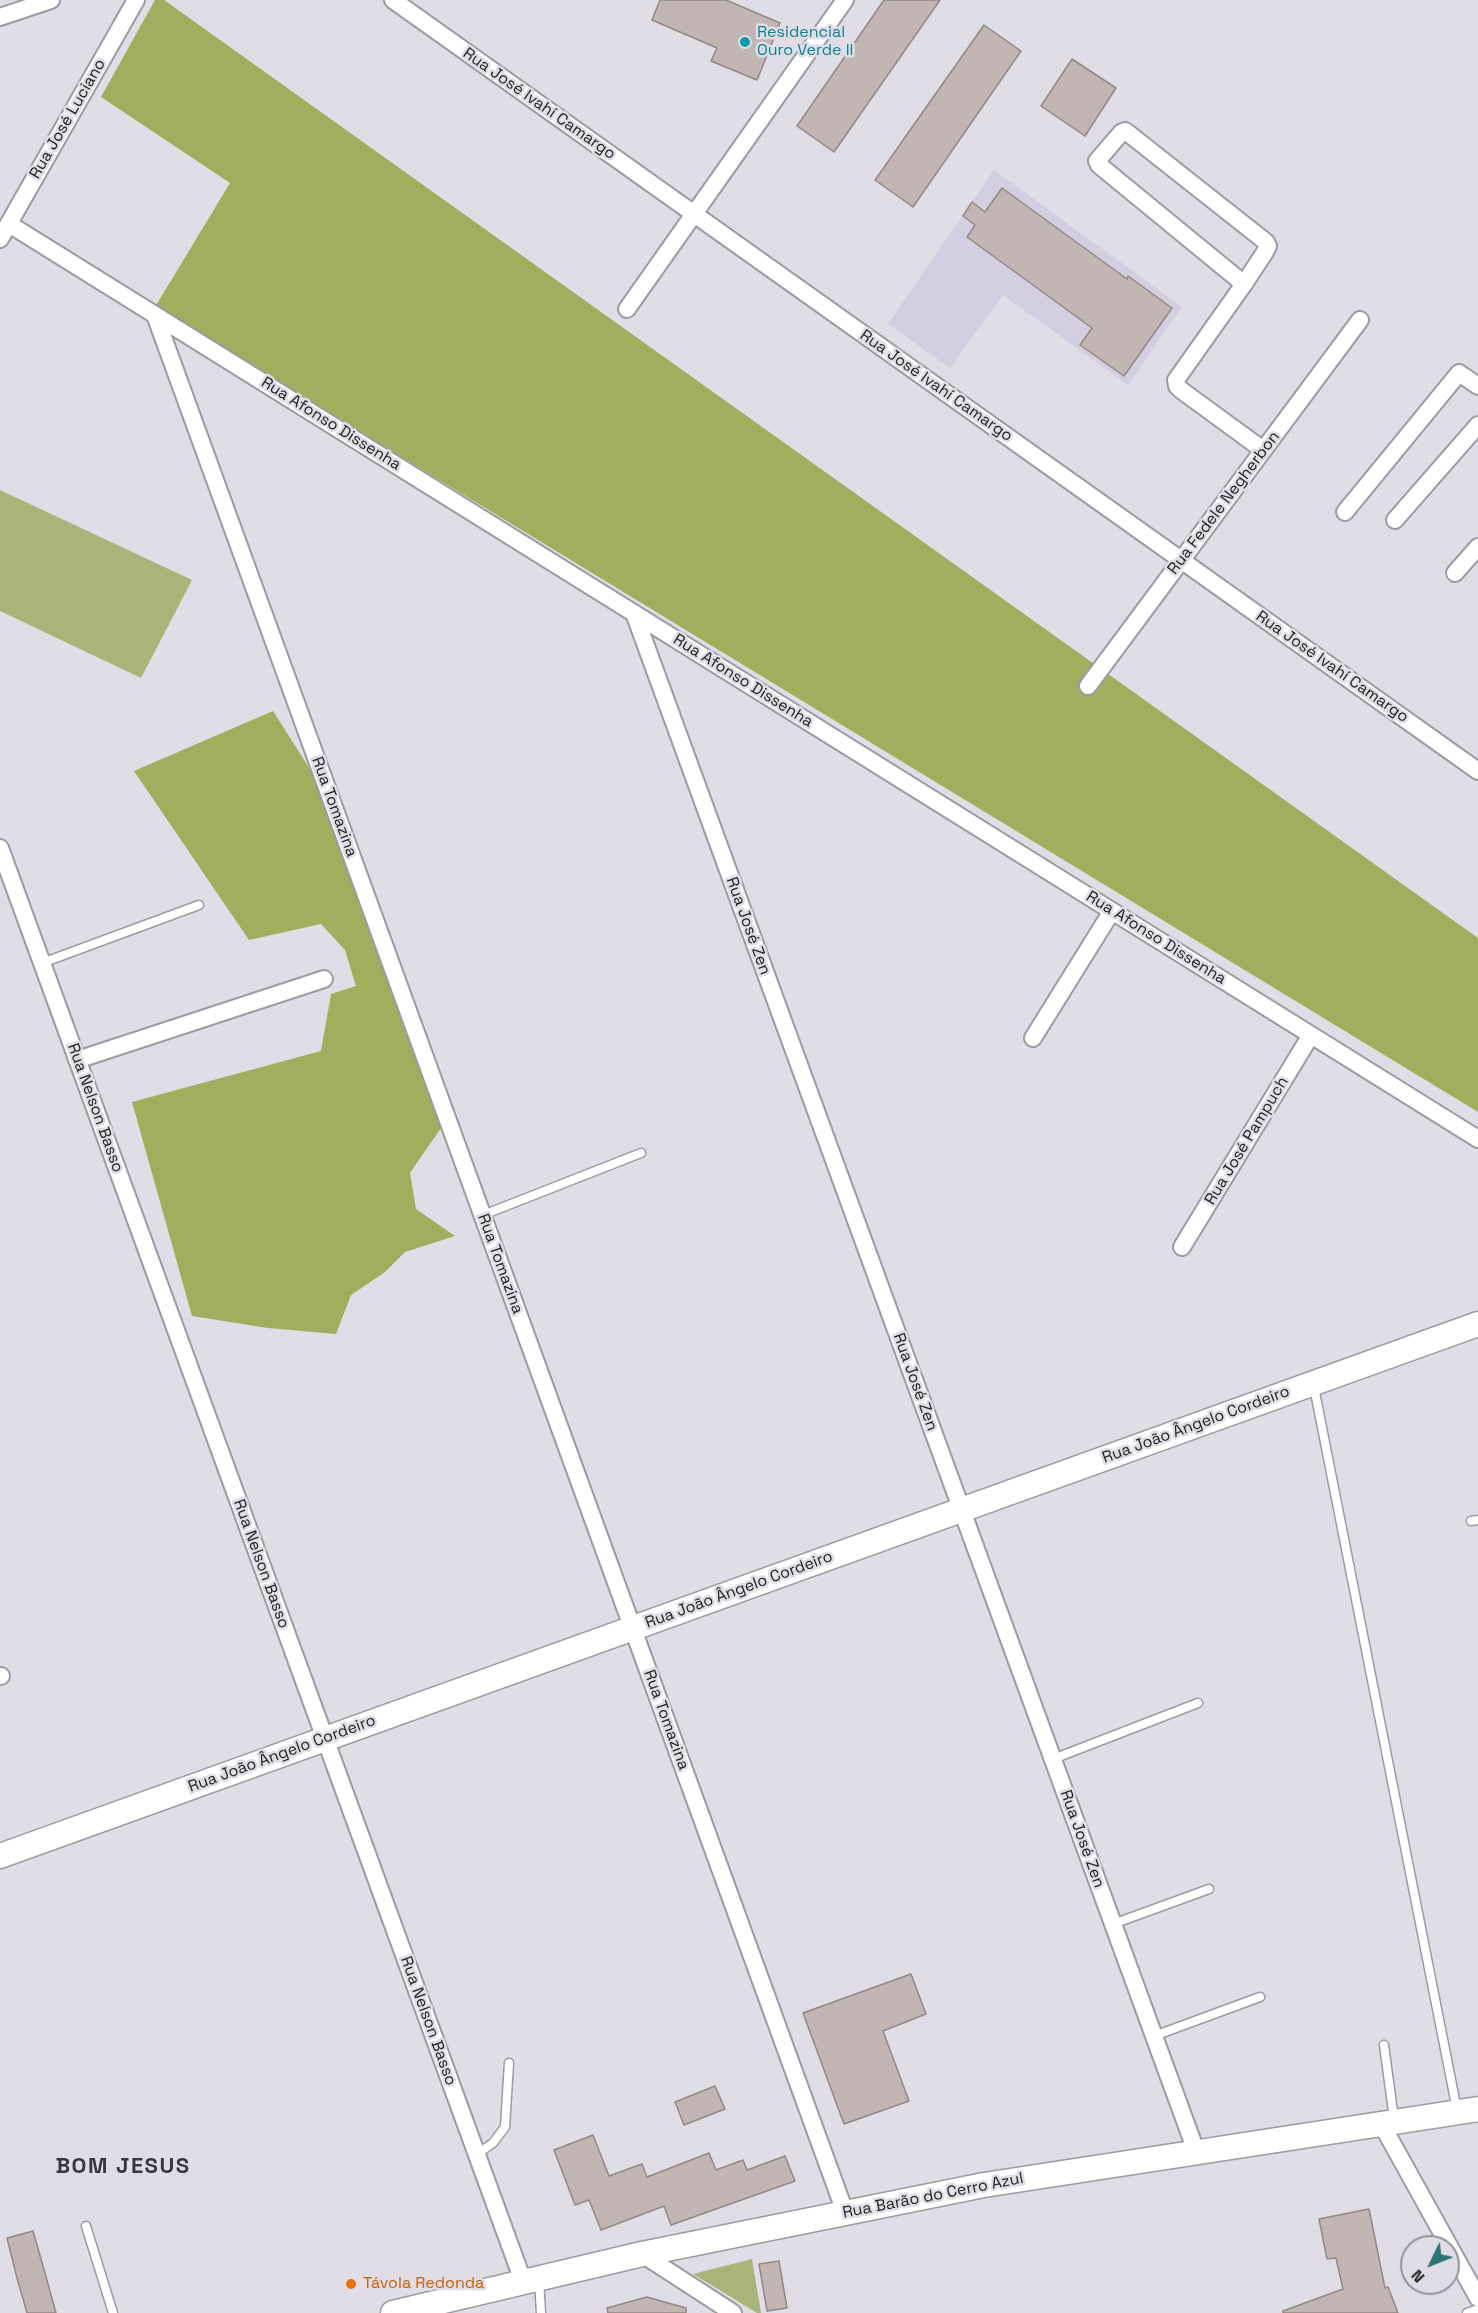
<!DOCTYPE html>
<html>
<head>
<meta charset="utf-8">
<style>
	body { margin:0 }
	#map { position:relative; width:1478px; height:2313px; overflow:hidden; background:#e0dde7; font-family:"Space Grotesk",sans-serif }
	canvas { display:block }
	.north { position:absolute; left:1400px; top:2235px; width:60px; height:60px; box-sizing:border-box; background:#e0dde7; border:2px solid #949299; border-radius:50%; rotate:227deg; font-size:16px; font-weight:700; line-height:24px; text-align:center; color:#222124 }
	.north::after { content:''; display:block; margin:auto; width:21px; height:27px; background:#2c7571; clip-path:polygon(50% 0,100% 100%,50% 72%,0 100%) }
</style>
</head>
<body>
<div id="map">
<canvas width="1478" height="2313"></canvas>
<div class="north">N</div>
</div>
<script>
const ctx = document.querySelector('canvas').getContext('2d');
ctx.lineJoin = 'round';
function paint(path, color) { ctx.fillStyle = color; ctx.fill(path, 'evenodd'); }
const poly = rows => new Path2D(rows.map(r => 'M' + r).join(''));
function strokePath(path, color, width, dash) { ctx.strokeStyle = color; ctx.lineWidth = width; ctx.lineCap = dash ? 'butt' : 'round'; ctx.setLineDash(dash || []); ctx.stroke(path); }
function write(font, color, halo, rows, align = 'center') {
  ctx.font = font + ' "Space Grotesk",sans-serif'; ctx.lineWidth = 5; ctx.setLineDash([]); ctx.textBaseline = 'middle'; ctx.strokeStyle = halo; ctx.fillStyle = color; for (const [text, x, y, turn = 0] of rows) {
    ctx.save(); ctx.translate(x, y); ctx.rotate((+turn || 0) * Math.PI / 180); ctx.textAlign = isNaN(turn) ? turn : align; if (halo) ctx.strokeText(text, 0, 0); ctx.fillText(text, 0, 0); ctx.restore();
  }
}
const built = poly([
	[994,170,1182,307,1128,385,1003,295,950,368,888,324]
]);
const green = poly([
	[0,490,192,580,141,678,0,611],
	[752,2259,761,2313,757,2313,693,2274]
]);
const forest = poly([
	[155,0,164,0,1478,938,1478,1112,155,307,230,183,101,97],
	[273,711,315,777,441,1128,410,1173,416,1209,455,1236,405,1252,385,1272,351,1295,336,1334,268,1328,192,1316,132,1102,321,1051,331,994,356,986,345,950,321,924,249,940,134,771]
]);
const building = poly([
	[660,0,726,0,780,23,757,80,711,61,717,48,652,20,660,0],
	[884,0,940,0,834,152,797,126,884,0],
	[984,25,1021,51,913,207,875,180,984,25],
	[1072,59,1116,88,1085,136,1041,106,1072,59],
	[1002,188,1127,279,1128,276,1172,308,1124,376,1080,345,1092,328,967,237,975,225,963,216,972,202,985,212,1002,188],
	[911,1974,926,2014,883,2031,909,2101,844,2124,803,2013,911,1974],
	[715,2086,725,2109,684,2125,675,2102,715,2086],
	[593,2135,609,2176,642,2164,647,2177,709,2153,716,2170,743,2160,747,2170,785,2156,795,2181,671,2225,664,2206,601,2230,589,2200,575,2205,554,2150,593,2135],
	[1369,2209,1385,2288,1388,2287,1398,2313,1283,2313,1283,2311,1343,2289,1336,2258,1327,2259,1319,2219,1369,2209],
	[33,2231,43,2266,56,2313,27,2313,17,2278,7,2238,33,2231],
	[779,2261,787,2308,767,2311,759,2264,779,2261],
	[647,2297,686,2308,686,2313,608,2313,607,2308,647,2297]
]);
const lane = poly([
	[42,963,199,905],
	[483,1215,641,1153],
	[1314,1387,1457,2110],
	[1471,1521,1478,1520],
	[1053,1759,1198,1703],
	[1113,1924,1209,1889],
	[1154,2036,1260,1997],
	[1384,2045,1394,2119],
	[477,2154,493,2143,505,2127,509,2063],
	[86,2226,113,2313],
	[539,2280,541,2313],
	[1467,2313,1478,2309]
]);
const street = poly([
	[393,0,1478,771],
	[0,17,51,0],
	[9,224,1478,1139],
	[0,239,136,0],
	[1244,284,1099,165,1097,161,1121,133,1125,131,1128,133,1266,242,1268,246,1265,252,1244,284,1176,380,1177,386,1181,390,1263,450],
	[627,309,845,0],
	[155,315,845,2212],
	[1345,512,1459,373,1478,386],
	[1395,520,1478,425],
	[1455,573,1478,547],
	[634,613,1196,2151],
	[1088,686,1360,320],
	[0,848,523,2281],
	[1033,1038,1112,911],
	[77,1060,324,979],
	[1182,1247,1311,1035],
	[0,1676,1,1676],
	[1382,2125,1478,2298],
	[642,2254,733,2313]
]);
const secondary = poly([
	[0,1856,1478,1324],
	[393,2313,642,2254,984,2185,1478,2109]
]);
const markers = [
	[745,42,6,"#0f9aa8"],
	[351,2284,6,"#e8710a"]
];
const cultureNames = [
	["Residencial",757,33],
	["Ouro Verde II",757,51]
];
const streetNames = [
	["Rua José Ivahí Camargo",539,104,35],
	["Rua José Luciano",68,119,-60],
	["Rua José Ivahí Camargo",936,386,35],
	["Rua Afonso Dissenha",331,424,32],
	["Rua Fedele Negherbon",1224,503,-53],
	["Rua José Ivahí Camargo",1332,667,35],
	["Rua Afonso Dissenha",743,681,32],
	["Rua Tomazina",334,807,70],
	["Rua José Zen",748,926,70],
	["Rua Afonso Dissenha",1156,938,32],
	["Rua Nelson Basso",95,1108,70],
	["Rua José Pampuch",1247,1141,-59],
	["Rua Tomazina",500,1264,70],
	["Rua José Zen",915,1382,70],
	["Rua João Ângelo Cordeiro",1196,1425,-20],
	["Rua Nelson Basso",261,1564,70],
	["Rua João Ângelo Cordeiro",739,1590,-20],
	["Rua Tomazina",666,1720,70],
	["Rua João Ângelo Cordeiro",282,1754,-20],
	["Rua José Zen",1082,1839,70],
	["Rua Nelson Basso",428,2021,70],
	["Rua Barão do Cerro Azul",933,2196,-11]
];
const foodNames = [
	["Távola Redonda",363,2284]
];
const districtNames = [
	["BOM JESUS",123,2167]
];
paint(built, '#d4cfe0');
paint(green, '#a9b578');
paint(forest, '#a0ae5d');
paint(building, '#c1b6b3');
strokePath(building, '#938885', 1.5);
strokePath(lane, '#9d9aa3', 11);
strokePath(street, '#9d9aa3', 20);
strokePath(secondary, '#9d9aa3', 27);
strokePath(lane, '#fff', 8);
strokePath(street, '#fff', 16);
strokePath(secondary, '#fff', 24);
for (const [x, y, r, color] of markers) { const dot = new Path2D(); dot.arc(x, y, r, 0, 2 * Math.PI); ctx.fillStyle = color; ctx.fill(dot); strokePath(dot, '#e0dde7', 2); }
write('16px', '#0d838f', '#e0dde7', cultureNames, 'left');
write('16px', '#222124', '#e0dde7', streetNames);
write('16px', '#c56008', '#e0dde7', foodNames, 'left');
ctx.letterSpacing = '1.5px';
write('bold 22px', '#39363e', '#e0dde7', districtNames);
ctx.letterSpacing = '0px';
</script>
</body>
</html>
